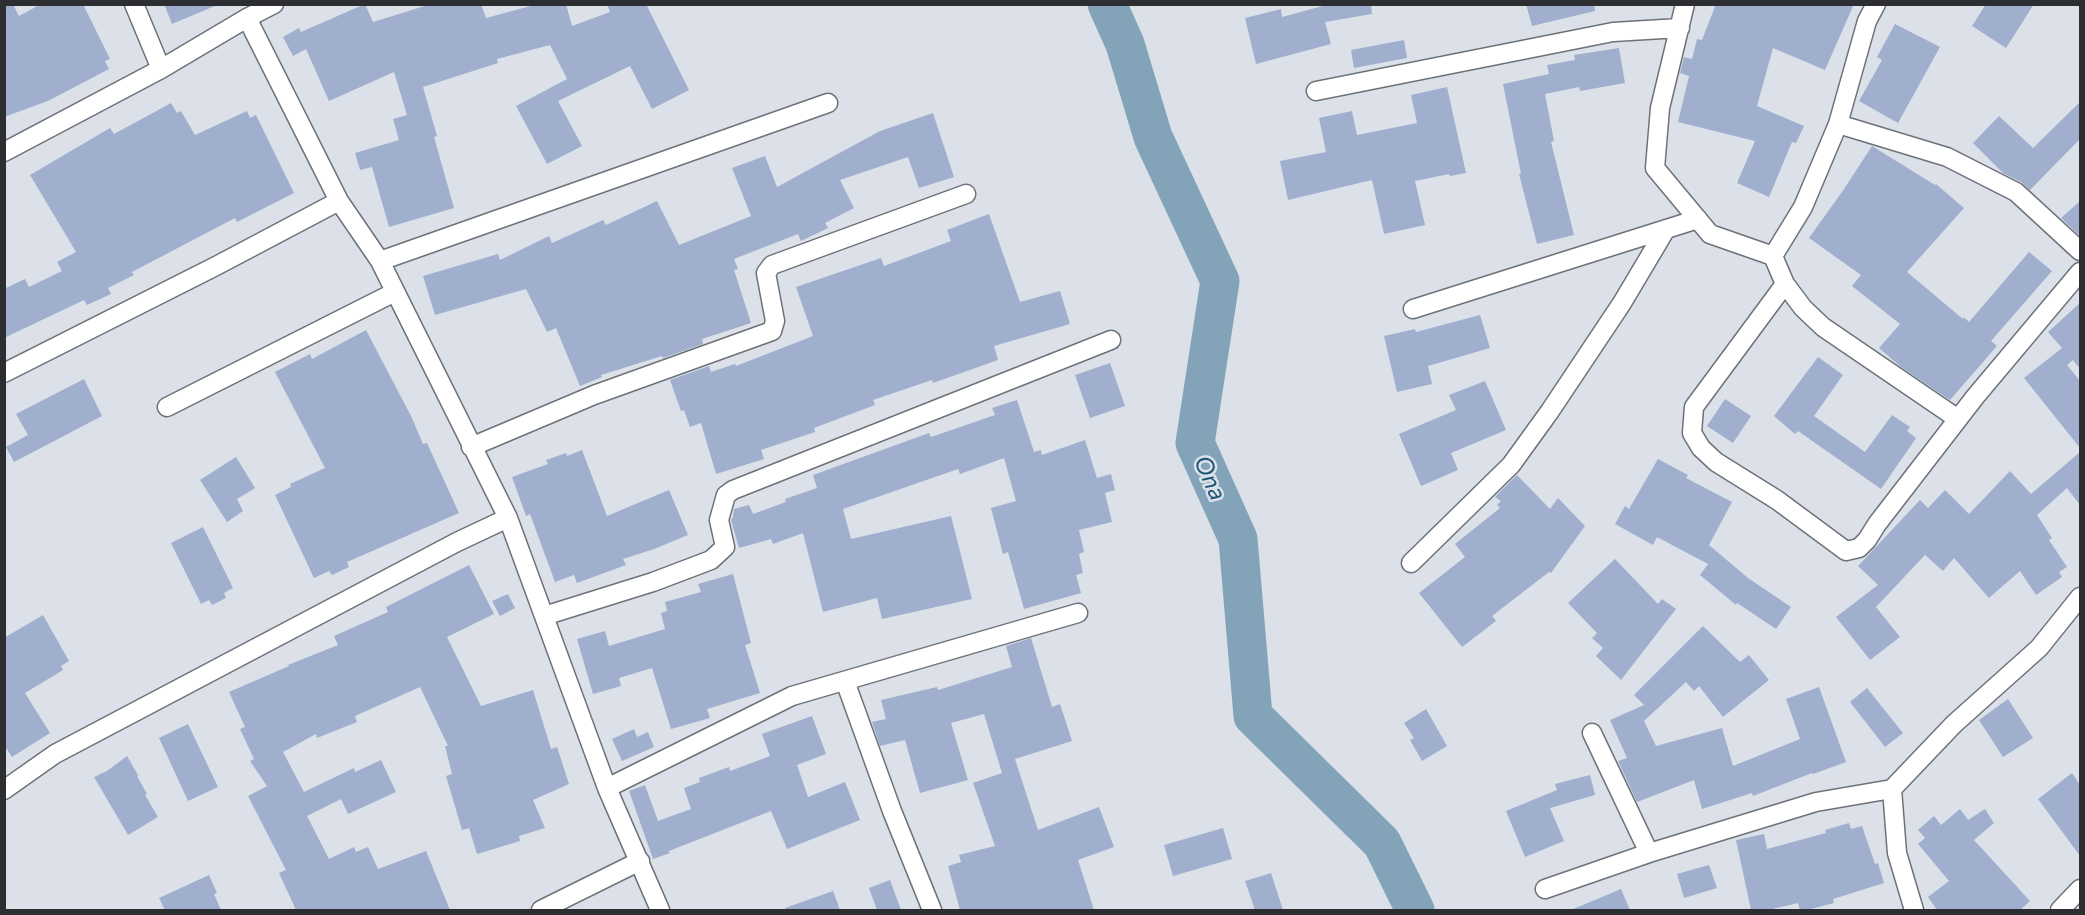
<!DOCTYPE html>
<html>
<head>
<meta charset="utf-8">
<style>
	body { margin:0 }
	#map { position:relative; width:2085px; height:915px; overflow:hidden; background:#dce1e9; font-family:Commissioner,sans-serif }
	canvas { display:block }
	.frame { position:absolute; inset:0; border:6px solid #2c2e31; pointer-events:none }
</style>
</head>
<body>
<div id="map">
<canvas width="2085" height="915"></canvas>
<div class="frame"></div>
</div>
<script>
const ctx = document.querySelector('canvas').getContext('2d');
ctx.lineJoin = 'round';
const poly = rows => new Path2D(rows.map(r => 'M' + r).join(''));
function strokePath(path, color, width, dash) { ctx.strokeStyle = color; ctx.lineWidth = width; ctx.lineCap = dash ? 'butt' : 'round'; ctx.setLineDash(dash || []); ctx.stroke(path); }
function paint(path, color) { ctx.fillStyle = color; ctx.fill(path, 'evenodd'); }
function write(font, color, halo, rows, align = 'center') {
  ctx.font = font + ' Commissioner,sans-serif'; ctx.lineWidth = 5; ctx.setLineDash([]); ctx.textBaseline = 'middle'; ctx.strokeStyle = halo; ctx.fillStyle = color; for (const [text, x, y, turn = 0] of rows) {
    ctx.save(); ctx.translate(x, y); ctx.rotate((+turn || 0) * Math.PI / 180); ctx.textAlign = isNaN(turn) ? turn : align; if (halo) ctx.strokeText(text, 0, 0); ctx.fillText(text, 0, 0); ctx.restore();
  }
}
const river = poly([
	[1107,4,1125,44,1153,137,1220,281,1195,443,1238,539,1253,716,1382,843,1415,910]
]);
const building = poly([
	[4,4,13,4,19,16,41,4,83,4,110,59,105,61,109,69,48,101,4,117],
	[164,4,217,4,217,5,172,24],
	[365,4,373,22,431,4,481,4,486,18,538,4,566,4,572,26,610,12,607,4,646,4,689,90,652,109,630,66,558,101,582,146,547,164,516,106,567,79,550,45,497,59,498,63,423,87,437,136,434,137,454,208,389,227,372,167,360,170,355,153,399,140,393,119,407,115,394,72,329,101,306,49,293,56,283,37,299,28,301,32],
	[1330,4,1371,4,1372,14,1325,22,1331,44,1256,64,1245,18,1281,9,1282,17],
	[1526,4,1594,4,1595,11,1532,26],
	[1716,4,1854,4,1825,70,1773,48,1757,106,1804,126,1796,143,1792,142,1769,197,1737,183,1755,141,1678,122,1689,76,1680,73,1684,57,1692,59,1697,39,1702,40],
	[1986,4,2034,4,2006,48,1972,26],
	[1895,24,1940,47,1898,123,1859,101,1882,60,1877,57],
	[1404,40,1407,58,1354,68,1351,50],
	[1619,48,1625,83,1580,91,1579,87,1545,94,1554,141,1551,142,1574,235,1537,244,1519,174,1521,174,1503,84,1549,74,1547,65,1575,60,1574,55],
	[1447,87,1466,173,1450,176,1449,174,1415,181,1425,225,1384,234,1372,180,1288,200,1280,161,1326,152,1319,118,1352,111,1357,135,1417,123,1411,95],
	[2080,102,2080,139,2030,190,2021,182,2003,173,1973,143,1999,116,2033,148],
	[171,103,177,113,181,111,195,135,247,111,250,118,256,115,294,193,237,222,235,218,132,272,134,275,108,288,111,294,87,305,84,300,4,338,4,289,25,279,29,287,62,271,57,262,76,252,30,175,110,128,114,134],
	[933,113,954,177,919,188,908,157,840,180,854,208,825,223,828,228,801,241,798,234,734,259,738,269,734,270,751,323,702,339,703,344,663,358,662,356,601,375,602,377,580,386,556,328,547,332,526,289,435,315,423,276,498,254,500,260,549,236,552,243,603,220,606,225,657,201,679,245,751,216,732,168,765,156,777,187,880,131],
	[1872,146,1935,185,1936,184,1964,208,1907,272,1963,319,1964,317,1969,322,2029,252,2052,271,1991,341,1997,346,1950,400,1901,367,1879,348,1900,324,1852,286,1861,275,1809,238,1844,189],
	[2080,201,2080,236,2061,218],
	[989,214,1020,302,1060,291,1070,324,994,346,998,360,933,383,932,380,873,400,875,405,814,428,815,432,761,450,764,459,716,474,701,423,690,427,684,410,681,411,670,380,709,366,711,372,735,364,736,366,813,336,796,287,881,258,884,266,951,241,947,230],
	[2080,303,2080,369,2073,360,2067,365,2080,381,2080,448,2024,378,2062,348,2048,332],
	[1480,315,1490,348,1428,366,1432,384,1397,392,1384,336,1415,329,1416,332],
	[366,330,411,416,423,444,427,443,459,513,347,562,349,567,332,575,329,571,314,578,275,495,291,487,290,484,325,468,275,372,310,354,312,359],
	[1818,357,1843,375,1814,416,1865,452,1892,415,1910,427,1907,431,1916,438,1881,489,1798,431,1795,434,1774,416],
	[1110,363,1125,406,1090,418,1075,375],
	[84,379,102,416,14,462,6,447,28,435,16,414],
	[1485,381,1506,430,1451,453,1458,470,1421,486,1399,434,1456,410,1449,395],
	[1725,399,1751,416,1733,443,1707,426],
	[1017,400,1034,452,1041,450,1042,455,1085,440,1097,478,1111,474,1115,490,1105,493,1112,522,1079,530,1084,552,1079,554,1083,573,1076,575,1081,593,1024,609,1008,552,1003,554,991,508,1016,501,1004,458,960,474,958,469,843,509,851,539,951,516,972,599,882,619,877,598,823,612,803,533,773,544,771,539,739,548,731,520,733,517,734,509,749,505,753,514,786,502,785,499,817,488,813,475,929,433,931,437,995,415,992,408],
	[582,450,607,516,669,490,688,535,654,549,623,559,626,565,577,583,574,575,555,582,530,514,526,516,512,477,548,464,546,460,566,453,567,456],
	[2080,452,2080,505,2067,488,2037,515,2052,538,2049,540,2067,567,2059,572,2062,577,2036,595,2020,571,1989,598,1954,558,1943,571,1925,555,1876,607,1900,637,1870,660,1836,617,1878,585,1858,566,1920,500,1928,508,1945,490,1969,514,2010,471,2031,494],
	[236,457,255,488,237,499,243,511,227,522,200,480],
	[1658,459,1688,475,1686,478,1732,502,1709,545,1748,578,1791,607,1776,629,1737,603,1736,605,1700,575,1708,564,1657,537,1653,545,1615,524,1625,506,1629,509],
	[1517,475,1550,509,1558,498,1585,526,1551,573,1549,572,1492,616,1496,621,1462,647,1419,593,1465,557,1455,544,1500,508,1497,505,1501,501,1495,497],
	[203,527,233,588,224,593,226,598,212,605,209,600,201,604,171,543],
	[1615,559,1658,604,1662,599,1676,609,1621,680,1596,656,1603,648,1592,638,1597,633,1568,603],
	[469,565,494,614,447,637,481,706,533,690,551,749,557,747,569,784,533,800,545,828,519,836,520,841,477,854,469,828,462,830,446,776,452,774,445,746,448,746,420,687,355,716,357,722,317,738,316,734,283,752,304,792,354,768,355,772,381,760,396,792,348,814,341,799,307,816,329,859,354,847,356,852,368,847,378,869,426,851,450,910,296,910,279,873,286,870,248,796,267,786,250,761,254,759,240,729,245,727,229,692,289,666,288,665,338,645,334,636,388,612,386,607],
	[733,574,751,643,745,645,760,693,707,709,710,718,671,729,652,668,619,678,621,686,593,694,577,639,605,631,609,646,665,629,661,613,667,611,665,602,701,592,698,584],
	[508,594,515,608,500,616,492,601],
	[43,615,69,661,61,666,63,670,25,693,50,733,12,757,4,745,4,638],
	[1703,626,1740,662,1749,655,1769,680,1723,717,1699,686,1694,691,1686,682,1644,721,1656,746,1722,728,1733,766,1800,739,1786,699,1819,687,1846,762,1813,774,1812,773,1753,796,1752,793,1702,809,1694,780,1637,802,1618,761,1627,758,1610,720,1644,705,1634,695],
	[1031,638,1052,707,1060,704,1072,741,1015,759,1038,830,1099,807,1114,847,1078,860,1094,910,960,910,948,866,961,862,959,855,995,846,973,783,1002,773,984,714,951,723,968,780,920,793,905,740,880,746,872,722,886,719,881,700,937,687,938,690,1012,667,1006,646],
	[1867,688,1903,733,1885,747,1850,702],
	[2008,699,2033,738,2003,757,1979,720],
	[1426,709,1447,746,1422,761,1410,740,1414,738,1404,723],
	[812,716,826,754,797,765,808,797,845,782,860,820,787,849,771,811,669,851,670,853,653,859,629,791,645,785,658,821,691,809,684,788,700,782,699,778,729,767,730,771,770,756,762,734],
	[188,724,218,787,188,801,159,738],
	[634,729,637,737,648,732,654,747,622,761,612,739],
	[127,756,138,775,137,776,147,794,145,795,158,817,128,835,94,777,107,771],
	[2072,773,2080,785,2080,856,2038,799],
	[1590,775,1595,795,1550,808,1564,841,1525,857,1506,811,1557,790,1555,784],
	[1960,809,1968,820,1985,809,1994,823,1974,840,2030,901,2020,910,1937,910,1928,897,1949,881,1918,844,1925,838,1918,830,1934,816,1941,825],
	[1849,823,1851,829,1862,826,1875,864,1878,863,1884,883,1833,899,1834,903,1807,910,1800,910,1798,903,1768,910,1751,910,1736,840,1764,834,1767,849,1826,833,1825,830],
	[1223,828,1232,859,1173,876,1164,845],
	[1709,865,1717,888,1684,898,1677,874],
	[1271,873,1283,910,1255,910,1245,881],
	[209,875,217,893,214,894,221,910,165,910,159,898],
	[890,880,901,910,877,910,869,888],
	[1621,889,1630,910,1571,910],
	[833,891,840,910,786,910,785,908]
]);
const street = poly([
	[134,4,161,69],
	[1685,4,1660,108,1655,168,1710,234,1773,256,1803,207,1838,124,1867,21,1876,4],
	[247,18,339,201,380,261,508,518,607,788,660,910],
	[1316,91,1613,32,1680,28],
	[1838,124,1947,157,2016,192,2080,251],
	[4,152,161,69,247,18,274,4],
	[1773,256,1785,284,1803,308,1823,327,1958,419],
	[380,261,828,103],
	[1785,284,1694,407,1692,433,1701,448,1716,462,1777,500,1846,551,1859,548,1867,540,1877,524,1975,397,2080,272],
	[1413,309,1698,219],
	[4,373,216,266,339,201],
	[167,407,395,292],
	[471,447,594,395,772,331,775,321,766,273,772,265,966,194],
	[1411,563,1511,465,1550,411,1622,303,1666,229],
	[544,616,653,582,711,560,725,547,719,520,726,495,733,490,1111,340],
	[845,681,892,811,932,910],
	[1592,733,1649,853,1816,802,1892,789,1954,724,2039,648,2080,597],
	[607,788,792,696,1078,613],
	[1892,789,1897,853,1914,910],
	[4,790,55,754,457,542,508,518],
	[1545,889,1649,853],
	[541,910,640,861],
	[2060,910,2080,889]
]);
const waterNames = [
	["Ona",1210,478,66]
];
strokePath(river, '#83a4b8', 39);
paint(building, '#9fafcd');
strokePath(street, '#6d7279', 21);
strokePath(street, '#fff', 18);
write('italic 24px', '#1c5875', '#dce1e9', waterNames);
</script>
</body>
</html>
